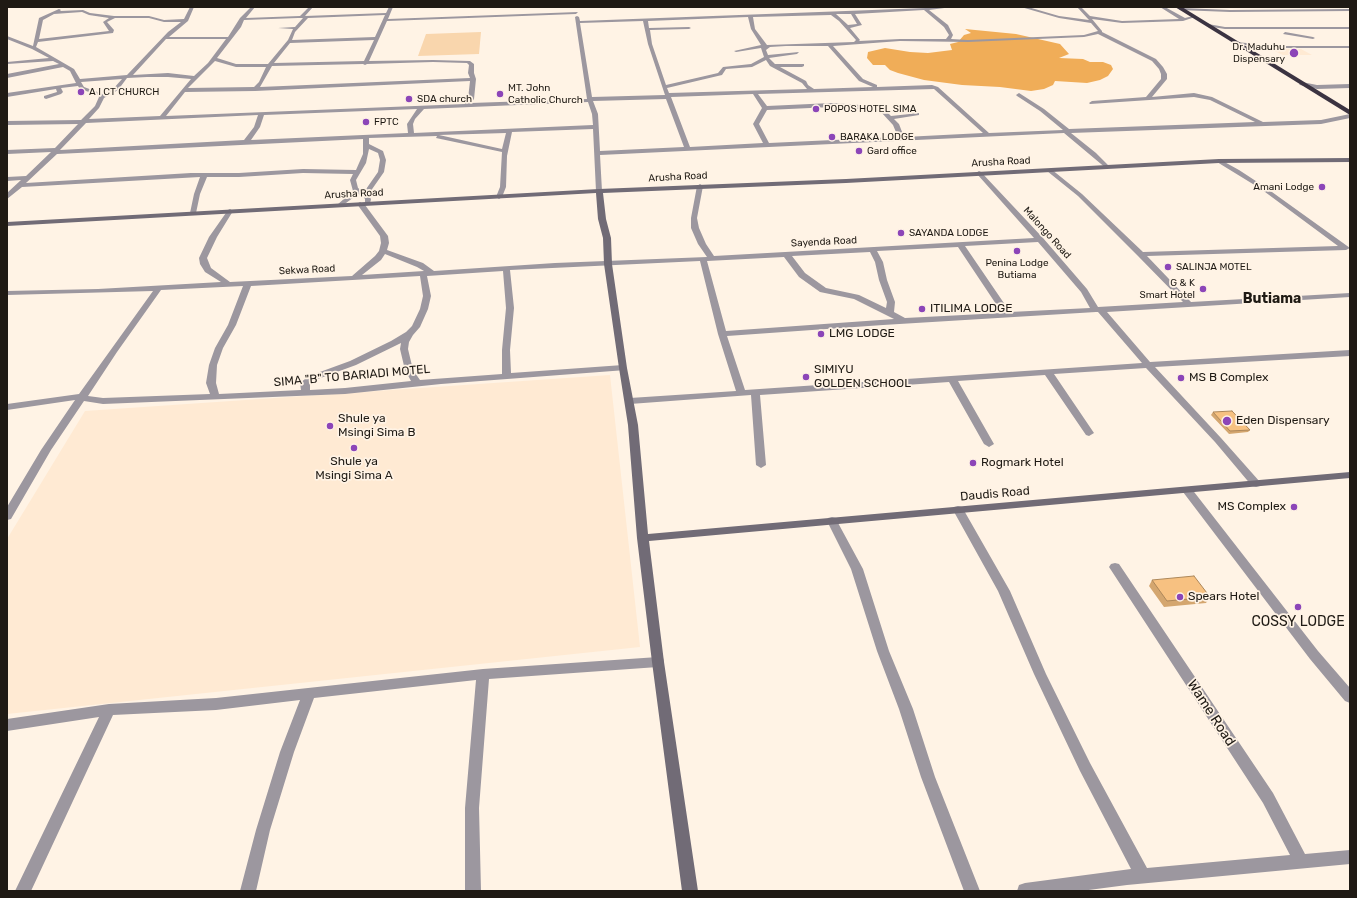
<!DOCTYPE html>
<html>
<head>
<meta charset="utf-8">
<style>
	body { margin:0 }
	#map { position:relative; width:1357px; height:898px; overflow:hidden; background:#fff3e5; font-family:Rubik,sans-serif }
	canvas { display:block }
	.frame { position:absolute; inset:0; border:8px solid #1f1a14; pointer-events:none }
</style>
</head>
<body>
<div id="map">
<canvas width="1357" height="898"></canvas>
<div class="frame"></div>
</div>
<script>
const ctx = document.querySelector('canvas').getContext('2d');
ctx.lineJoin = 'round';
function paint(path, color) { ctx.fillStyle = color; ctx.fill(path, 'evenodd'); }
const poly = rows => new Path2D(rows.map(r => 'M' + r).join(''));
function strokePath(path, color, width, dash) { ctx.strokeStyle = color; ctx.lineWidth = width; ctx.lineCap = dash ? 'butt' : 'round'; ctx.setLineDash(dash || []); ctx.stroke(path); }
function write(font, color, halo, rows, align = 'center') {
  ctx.font = font + ' Rubik,sans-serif'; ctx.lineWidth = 3.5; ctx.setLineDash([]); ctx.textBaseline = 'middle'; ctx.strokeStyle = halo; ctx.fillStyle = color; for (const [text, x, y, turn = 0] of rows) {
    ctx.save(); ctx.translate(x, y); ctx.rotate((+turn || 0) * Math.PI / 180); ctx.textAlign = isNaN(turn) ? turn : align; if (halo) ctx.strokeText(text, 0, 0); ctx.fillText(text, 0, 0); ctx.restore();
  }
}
const built = poly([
	[1270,49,1301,49,1312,55,1283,55],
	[610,375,640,647,7,714,7,539,85,411]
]);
const green = poly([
	[481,32,479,54,418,56,426,34]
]);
const forest = poly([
	[965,29,1016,34,1060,44,1069,54,1059,58,1083,59,1090,62,1103,62,1111,65,1113,69,1108,76,1100,80,1087,83,1055,81,1053,85,1044,89,1031,91,1000,87,962,85,924,80,898,73,890,70,885,65,873,65,867,58,868,52,885,48,910,52,928,53,952,50,950,44,958,42,964,35,971,33]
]);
const street = poly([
	[190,7,194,7,188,21,169,37,228,37,240,18,251,7,255,7,246,18,300,16,309,7,313,7,305,16,386,13,389,7,393,7,388,19,578,12,576,14,387,21,369,61,433,60,470,61,474,64,474,73,476,79,474,99,471,103,587,99,575,17,577,16,579,17,580,21,952,7,929,10,948,25,953,35,951,39,968,40,1084,35,1098,31,1091,23,1059,18,1021,7,1028,7,1059,16,1089,20,1077,7,1081,7,1090,16,1122,21,1179,19,1160,7,1165,7,1185,18,1193,16,1195,17,1183,21,1122,23,1092,19,1102,31,1102,32,1156,59,1163,67,1167,74,1167,79,1152,97,1194,93,1212,97,1263,122,1321,120,1350,114,1350,118,1321,124,1071,133,1096,153,1109,166,1109,168,1107,169,1064,133,600,155,602,191,599,193,596,191,593,129,512,132,507,156,506,187,502,197,499,199,496,197,500,187,502,152,436,138,437,136,369,138,369,144,383,151,386,160,384,172,368,195,371,199,370,204,365,205,388,236,389,243,387,250,423,263,434,271,555,263,707,257,698,244,691,228,691,218,697,186,700,184,703,186,697,218,699,228,706,244,714,256,1034,238,977,174,976,173,979,171,981,172,1043,238,1087,289,1098,307,1183,302,1138,256,1078,196,1047,171,1047,169,1051,169,1082,194,1143,252,1338,246,1261,189,1217,162,1216,161,1219,159,1239,170,1265,187,1350,248,1346,250,1147,256,1191,302,1350,293,1350,297,1107,312,1150,362,1350,350,1350,356,1155,367,1221,438,1260,482,1261,484,1260,486,1256,487,1252,486,1215,442,1146,368,1054,374,1094,433,1089,436,1086,435,1045,375,958,381,994,444,989,447,984,444,949,382,760,395,766,465,761,468,756,465,751,395,630,404,625,401,630,398,736,391,718,334,700,261,510,270,514,308,510,350,511,373,623,365,627,368,626,370,441,384,345,394,103,404,84,401,51,450,11,519,7,520,7,507,41,450,75,400,7,410,7,404,79,394,153,291,7,295,7,291,98,289,221,282,205,272,200,264,199,258,209,237,228,210,230,209,233,211,217,237,207,258,211,268,230,282,352,276,375,256,379,251,381,243,380,236,357,204,360,202,365,205,365,199,363,196,358,194,342,206,337,205,353,191,350,180,353,174,303,173,239,177,207,177,200,194,196,213,193,215,190,213,194,194,200,177,22,187,7,199,7,193,21,180,7,181,7,177,26,176,51,152,7,154,7,150,55,148,78,124,7,125,7,121,81,120,95,106,99,97,98,95,80,89,78,86,61,88,63,92,61,94,46,99,44,98,44,96,57,92,56,89,7,97,7,93,76,83,70,71,63,67,7,78,7,74,59,64,53,61,7,64,7,62,49,58,32,49,7,39,7,36,33,46,39,18,59,9,61,10,60,11,83,10,90,13,114,16,149,16,164,20,184,19,190,7],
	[924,10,944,27,949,35,946,39,900,39,859,41,860,40,850,28,862,25,855,14,924,10],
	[82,12,89,15,109,18,103,22,109,31,39,39,43,20,54,14,82,12],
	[836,14,851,14,857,24,848,25,836,14],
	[385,15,375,37,292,40,295,32,308,18,385,15],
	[831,15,839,21,856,40,854,42,767,45,755,29,753,17,831,15],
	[748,17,751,29,761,45,734,51,736,52,761,48,764,57,751,64,723,67,718,73,666,85,652,44,650,30,689,29,691,28,689,27,649,28,648,21,748,17],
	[115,18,149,18,164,22,181,22,168,32,127,75,80,79,74,69,36,47,38,42,113,33,114,30,107,22,115,18],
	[298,18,303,18,295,27,278,28,293,29,288,40,268,64,236,64,217,58,241,27,244,20,298,18],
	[643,21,648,44,665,95,592,97,580,23,643,21],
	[1098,34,1152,61,1159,69,1161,74,1161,79,1146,97,1092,101,1089,103,1090,104,1194,97,1210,100,1255,122,1069,129,1044,109,1019,93,1016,95,1017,96,1040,111,1063,130,989,133,938,87,932,85,877,87,877,85,863,79,833,46,900,41,968,42,1084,37,1098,34],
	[166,39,226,39,208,63,194,76,168,73,133,75,166,39],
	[374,40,364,61,274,63,290,43,374,40],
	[786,46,828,46,859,81,873,87,814,89,808,85,806,81,780,67,802,67,804,66,804,64,775,64,769,58,797,54,799,52,768,55,766,50,770,47,786,46],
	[766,60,770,66,802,83,807,89,669,93,667,88,722,75,726,69,752,67,766,60],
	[215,61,236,67,266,67,259,82,254,87,188,88,215,61],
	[433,62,467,63,469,65,468,73,470,78,260,87,272,66,363,64,365,65,367,64,433,62],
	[147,77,168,77,191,79,160,116,89,119,99,108,104,98,118,90,127,78,147,77],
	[122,79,114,88,103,94,84,87,81,82,122,79],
	[470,81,468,99,465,104,166,116,185,92,255,91,470,81],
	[934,89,983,133,904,137,899,124,894,119,919,115,919,113,891,116,885,110,874,106,832,103,767,106,758,94,934,89],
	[753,94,762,108,753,124,763,143,690,147,671,97,753,94],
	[666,99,684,147,600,151,598,114,593,101,666,99],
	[588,102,592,114,593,125,414,133,413,124,415,119,424,109,588,102],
	[832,107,873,110,881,112,893,125,898,137,769,143,759,124,767,110,832,107],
	[417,109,407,124,408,133,251,140,260,127,264,115,417,109],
	[258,115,254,127,244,140,60,150,86,123,258,115],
	[506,133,502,149,439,135,506,133],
	[363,139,363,154,356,170,303,169,239,173,191,173,26,183,57,154,363,139],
	[369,149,378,153,380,160,378,172,364,192,358,188,356,180,366,163,369,149],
	[1038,242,1081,292,1090,308,1010,312,965,246,1038,242],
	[958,247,1002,313,905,318,894,312,895,302,887,280,883,262,877,251,958,247],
	[870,252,875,262,879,280,887,302,886,308,859,295,826,288,805,273,792,256,870,252],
	[385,254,417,267,424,271,362,275,381,260,385,254],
	[784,257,799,277,820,292,854,299,894,319,726,331,707,261,784,257],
	[503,271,506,308,502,350,502,374,420,380,413,370,408,349,409,342,413,335,420,327,428,309,431,296,427,276,503,271],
	[420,276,423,296,420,309,412,326,406,332,391,341,350,361,309,376,300,383,301,390,219,394,216,383,217,365,223,348,236,325,251,286,420,276],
	[243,286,228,325,215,348,209,365,206,383,210,394,103,398,88,396,117,352,161,290,243,286],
	[1096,312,1098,312,1142,363,745,390,727,336,883,325,1096,312],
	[401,343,400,349,405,370,411,381,345,388,310,390,310,384,315,380,356,365,401,343],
	[1181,8,1230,10,1350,9,1350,11,1230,12,1179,10,1181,8],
	[1208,24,1225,27,1350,27,1350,29,1225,29,1206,26,1208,24],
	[1285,32,1313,37,1315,38,1313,39,1283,34,1285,32],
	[1235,42,1281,46,1350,46,1350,48,1281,48,1233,44,1235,42],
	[1302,82,1317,85,1350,84,1350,88,1317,89,1300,85,1299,84,1302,82],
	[1187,487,1191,488,1318,651,1350,688,1350,703,1345,701,1310,659,1183,492,1182,490,1183,488,1187,487],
	[958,506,962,507,1010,591,1046,674,1090,763,1147,868,1290,855,1263,803,1111,570,1109,567,1111,564,1115,563,1119,564,1273,793,1305,854,1350,850,1350,864,1127,885,1081,891,1017,891,1019,885,1025,883,1131,869,1080,771,1034,674,998,591,953,510,954,507,958,506],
	[832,517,836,518,837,521,863,569,889,651,913,709,935,777,980,891,964,891,921,777,899,709,877,651,851,569,827,521,828,518,832,517],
	[658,657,663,658,664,662,663,666,658,667,489,679,479,808,481,891,465,891,465,808,476,680,314,698,294,752,270,830,256,891,240,891,256,830,280,752,300,700,216,710,113,715,31,891,15,891,99,717,7,731,7,719,109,704,216,698,483,669,658,657]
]);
const secondary = poly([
	[1350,158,1350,162,1219,163,846,183,603,193,606,219,611,238,612,264,627,368,638,425,648,534,1350,472,1350,478,649,541,664,662,698,891,682,891,652,662,637,538,628,425,619,368,604,264,603,238,598,219,596,193,7,226,7,222,599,189,846,179,1219,159,1350,158]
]);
const highway = poly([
	[1175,7,1182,7,1350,110,1350,115,1175,7]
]);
const wall = poly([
	[1213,412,1250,430,1248,432,1229,434,1211,415],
	[1152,580,1210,597,1206,603,1164,607,1149,586]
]);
const building = poly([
	[1232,411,1250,430,1230,431,1213,412,1232,411],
	[1194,576,1210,597,1167,601,1152,580,1194,576]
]);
const markers = [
	[1294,53,5,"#8c45b8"],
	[81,92,4,"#8c45b8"],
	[500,94,4,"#8c45b8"],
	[409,99,4,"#8c45b8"],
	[816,109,4,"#8c45b8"],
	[366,122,4,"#8c45b8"],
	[832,137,4,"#8c45b8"],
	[859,151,4,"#8c45b8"],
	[1322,187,4,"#8c45b8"],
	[901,233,4,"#8c45b8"],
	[1017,251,4,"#8c45b8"],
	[1168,267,4,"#8c45b8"],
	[1203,289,4,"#8c45b8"],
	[922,309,4,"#8c45b8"],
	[821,334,4,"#8c45b8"],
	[806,377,4,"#8c45b8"],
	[1181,378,4,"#8c45b8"],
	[1227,421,5,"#8c45b8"],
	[330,426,4,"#8c45b8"],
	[354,448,4,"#8c45b8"],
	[973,463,4,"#8c45b8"],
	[1294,507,4,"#8c45b8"],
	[1180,597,4,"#8c45b8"],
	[1298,607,4,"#8c45b8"]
];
const farPoinames = [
	["Dr. Maduhu",1285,47,"right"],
	["Dispensary",1285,59,"right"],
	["MT. John",508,88],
	["Catholic Church",508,100],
	["A I CT CHURCH",89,92],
	["SDA church",417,99],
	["POPOS HOTEL SIMA",824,109],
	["FPTC",374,122],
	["BARAKA LODGE",840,137],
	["Gard office",867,151],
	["Amani Lodge",1314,187,"right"],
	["SAYANDA LODGE",909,233],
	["Penina Lodge",1017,263,"center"],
	["Butiama",1017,275,"center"],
	["SALINJA MOTEL",1176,267],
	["G & K",1195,283,"right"],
	["Smart Hotel",1195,295,"right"]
];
const farStreetnames = [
	["Arusha Road",1001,162,-3],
	["Arusha Road",678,177,-3],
	["Arusha Road",354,194,-3],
	["Malongo Road",1047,233,48],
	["Sayenda Road",824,242,-3],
	["Sekwa Road",307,270,-3]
];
const poiNames = [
	["ITILIMA LODGE",930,309],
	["LMG LODGE",829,334],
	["SIMIYU",814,370],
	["GOLDEN SCHOOL",814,384],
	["MS B Complex",1189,378],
	["Shule ya",338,419],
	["Msingi Sima B",338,433],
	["Eden Dispensary",1236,421],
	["Shule ya",354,462,"center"],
	["Msingi Sima A",354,476,"center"],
	["Rogmark Hotel",981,463],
	["MS Complex",1286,507,"right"],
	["Spears Hotel",1188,597]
];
const streetNames = [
	["SIMA \"B\" TO BARIADI MOTEL",352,376,-5],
	["Daudis Road",995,494,-5]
];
const quarterNames = [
	["Butiama",1272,299]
];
const nearPoinames = [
	["COSSY LODGE",1298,622]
];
const nearStreetnames = [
	["Wame Road",1211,713,57]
];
paint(built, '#ffead3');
paint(green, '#f9d6ad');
paint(forest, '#f0ad58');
paint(street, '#9c979f');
paint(secondary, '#716b76');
paint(highway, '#3b3341');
paint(wall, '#d4a66f');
paint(building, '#f7c181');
strokePath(building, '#ad875a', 1);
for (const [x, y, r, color] of markers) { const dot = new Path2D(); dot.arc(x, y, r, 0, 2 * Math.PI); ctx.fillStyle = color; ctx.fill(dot); strokePath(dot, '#fff3e5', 1.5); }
write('10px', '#1f1a14', '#fff3e5', farPoinames, 'left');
write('10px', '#1f1a14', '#fff3e5', farStreetnames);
write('12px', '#1f1a14', '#fff3e5', poiNames, 'left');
write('12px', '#1f1a14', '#fff3e5', streetNames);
write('bold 14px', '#1f1a14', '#fff3e5', quarterNames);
write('14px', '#1f1a14', '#fff3e5', nearPoinames);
write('14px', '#1f1a14', '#fff3e5', nearStreetnames);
</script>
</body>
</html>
